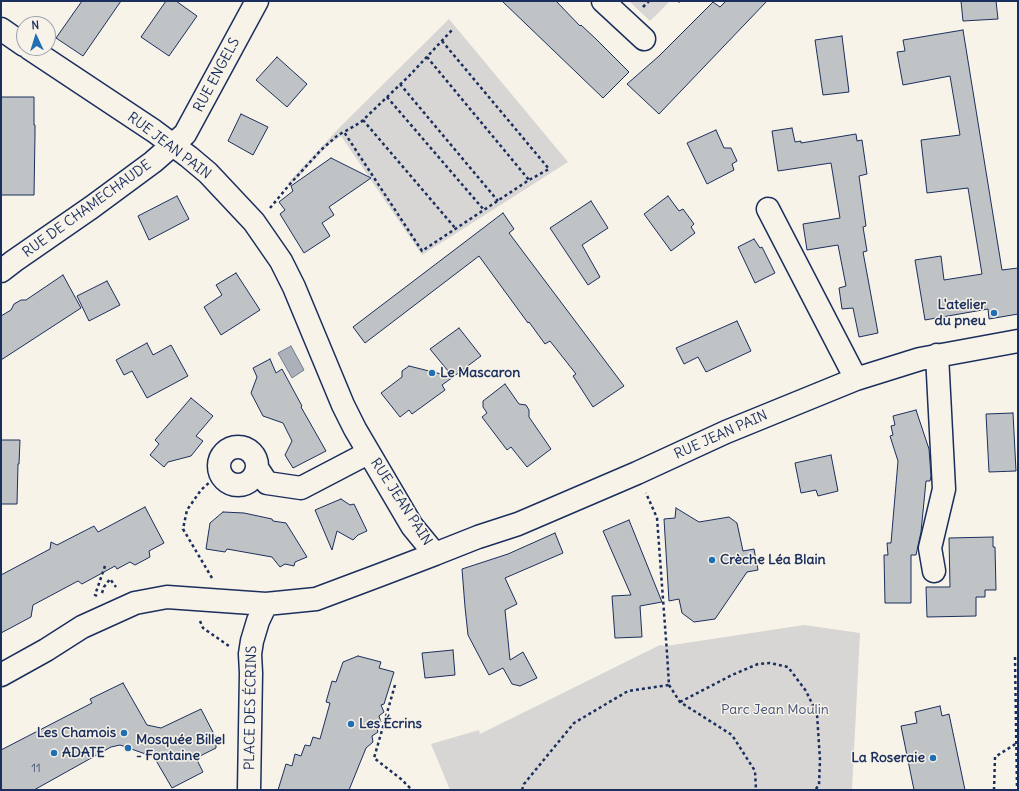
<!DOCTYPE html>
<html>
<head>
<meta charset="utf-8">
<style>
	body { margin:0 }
	#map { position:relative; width:1019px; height:791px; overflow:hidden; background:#f7f3e8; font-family:Delius,sans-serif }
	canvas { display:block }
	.frame { position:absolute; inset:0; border:2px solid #1b2f5e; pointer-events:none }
	.north { position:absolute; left:16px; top:16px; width:40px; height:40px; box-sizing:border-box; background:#f7f3e8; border:1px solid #9fa5b1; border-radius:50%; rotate:356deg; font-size:11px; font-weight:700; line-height:16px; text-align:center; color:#1b2f5e }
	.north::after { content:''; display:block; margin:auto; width:14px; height:18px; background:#1f6fb2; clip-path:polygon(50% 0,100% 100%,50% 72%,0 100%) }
</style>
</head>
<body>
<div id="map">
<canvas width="1019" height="791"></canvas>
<div class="frame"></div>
<div class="north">N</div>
</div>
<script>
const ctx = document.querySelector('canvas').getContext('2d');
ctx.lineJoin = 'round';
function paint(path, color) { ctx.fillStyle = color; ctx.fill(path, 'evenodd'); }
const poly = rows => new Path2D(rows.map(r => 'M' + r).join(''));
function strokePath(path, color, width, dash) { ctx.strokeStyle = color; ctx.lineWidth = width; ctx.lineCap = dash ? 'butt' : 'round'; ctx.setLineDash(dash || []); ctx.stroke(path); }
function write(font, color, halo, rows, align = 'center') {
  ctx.font = font + ' Delius,sans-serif'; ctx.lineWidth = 3; ctx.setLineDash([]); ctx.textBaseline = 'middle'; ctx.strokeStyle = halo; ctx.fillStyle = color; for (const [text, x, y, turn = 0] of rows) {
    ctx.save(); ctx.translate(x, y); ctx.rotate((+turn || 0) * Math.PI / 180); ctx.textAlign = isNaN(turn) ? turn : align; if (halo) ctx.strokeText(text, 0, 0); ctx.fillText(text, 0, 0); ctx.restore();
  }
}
const green = poly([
	[629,1,670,1,650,21],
	[449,19,568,162,422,255,341,136,328,145,290,186,288,183,340,127],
	[804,625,860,633,852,790,450,790,431,744,479,730,480,734,660,645,666,646]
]);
const water = poly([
	[291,346,304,370,292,378,278,353,291,346]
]);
const building = poly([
	[82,1,121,1,83,56,56,38,82,1],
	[166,1,176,1,197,16,169,56,141,37,166,1],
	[502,1,556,1,580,26,581,25,596,39,629,72,603,98,502,1],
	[726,1,767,1,659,114,627,84,659,56,713,2,720,7,726,1],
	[961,1,996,1,998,19,963,21,961,1],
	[963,30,1002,270,1018,268,1018,314,989,319,988,309,925,320,915,260,941,256,944,280,982,274,968,188,927,193,921,140,960,135,950,76,903,85,897,52,905,51,903,40,963,30],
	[842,36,849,92,823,95,815,40,842,36],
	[277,57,307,84,287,107,256,80,277,57],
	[1,97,34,97,34,125,35,125,35,134,34,195,1,195,1,97],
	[241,114,268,127,253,155,228,141,241,114],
	[792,128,795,142,801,141,801,143,856,134,857,141,862,140,867,174,859,176,866,226,863,227,867,251,863,252,878,333,859,337,853,308,842,309,839,288,846,286,838,245,807,250,803,224,840,218,831,163,778,171,772,131,792,128],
	[716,130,724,148,731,148,737,161,732,164,734,170,707,184,687,143,716,130],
	[331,158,371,178,329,207,334,215,322,223,330,236,304,253,280,214,285,210,279,202,293,191,291,186,331,158],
	[177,196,189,219,149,240,138,216,177,196],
	[668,196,679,211,683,209,694,224,691,227,695,233,671,251,644,214,668,196],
	[591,201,608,228,582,245,600,277,588,285,550,228,591,201],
	[503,213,514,229,509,233,624,386,593,407,573,376,576,374,550,341,545,344,529,322,528,323,479,256,365,343,353,327,503,213],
	[754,239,760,248,762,247,775,273,755,283,738,247,754,239],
	[236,273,260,310,221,335,204,307,222,295,216,285,236,273],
	[63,275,81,308,1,360,1,316,11,310,14,304,21,300,26,300,63,275],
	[107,281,120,305,89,321,77,296,107,281],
	[737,321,751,351,706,372,698,357,684,364,676,348,737,321],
	[459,328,481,356,453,377,430,349,459,328],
	[147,343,153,355,171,345,188,376,147,398,132,371,124,375,116,360,147,343],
	[270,359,276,373,282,369,302,406,301,407,326,451,293,468,285,455,292,441,283,423,263,416,251,393,257,377,253,368,270,359],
	[409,366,453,377,442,385,445,390,412,414,409,410,400,417,381,393,402,377,402,371,409,366],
	[505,384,519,404,526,405,529,410,529,417,551,449,527,467,511,447,507,450,482,417,487,413,483,407,483,401,505,384],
	[191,398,213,416,196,436,203,441,191,456,168,462,164,467,150,455,159,444,155,440,191,398],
	[916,410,929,449,931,476,930,481,926,481,921,532,916,555,911,555,911,603,885,603,884,555,888,555,887,543,891,543,898,461,890,436,893,435,891,426,895,425,893,416,916,410],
	[1013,413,1016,471,989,472,986,414,1013,413],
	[1,440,20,440,19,464,18,464,17,504,1,504,1,440],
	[831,455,838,491,818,496,816,490,801,493,795,463,831,455],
	[341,499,350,505,354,504,367,531,358,535,353,540,337,531,332,550,315,510,341,499],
	[145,507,164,543,149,551,150,557,135,565,130,562,117,569,115,566,82,584,78,581,33,605,31,617,1,633,1,575,50,549,51,542,57,545,94,526,98,532,145,507],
	[676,508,699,522,729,517,737,523,743,551,754,549,758,570,747,572,715,619,694,622,682,613,679,599,669,601,664,519,675,518,676,508],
	[223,512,244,513,272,519,273,521,286,523,307,557,295,562,294,566,285,564,280,567,272,557,227,549,225,552,206,549,210,523,223,512],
	[629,520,662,602,640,606,642,637,615,638,612,596,631,595,603,531,629,520],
	[555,533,563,553,505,578,517,604,505,610,510,660,523,652,537,678,520,686,512,684,503,668,489,675,468,635,465,607,462,569,508,554,555,533],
	[993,537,993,547,995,547,996,590,985,590,985,597,976,597,976,616,927,617,926,587,950,587,949,538,993,537],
	[453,650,455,675,425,678,422,653,453,650],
	[358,656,381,662,379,668,394,672,384,704,381,705,384,712,379,716,381,722,376,726,378,732,372,736,373,742,366,748,349,790,278,790,286,764,292,766,295,754,301,756,305,745,310,746,313,737,320,739,330,703,326,702,332,681,336,682,343,662,358,656],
	[123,683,147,725,161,728,201,709,216,738,216,748,196,758,203,772,172,788,154,757,120,745,111,747,34,790,1,790,1,750,92,703,90,699,123,683],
	[940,706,942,716,949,714,965,790,914,790,901,726,917,723,915,712,940,706]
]);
const path = poly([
	[679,1,680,2],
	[643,7,649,1],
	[442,41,549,169,529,180,422,251,344,132,361,122,409,76,452,30],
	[427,57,529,180],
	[400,84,498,201],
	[387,97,484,210],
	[363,120,456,229],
	[270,208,290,184,321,150,338,135,344,132],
	[212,578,183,529,187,510,201,490,220,473],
	[102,593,104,587,110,579,116,587],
	[97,596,95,595,105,566],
	[200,621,203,628,229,646],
	[1015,657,1017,790],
	[395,685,374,758,401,779,412,790],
	[669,685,680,702,732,735,755,771,756,790],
	[680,702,732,675,758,664,770,663,788,667,806,691,817,714,820,760,819,785,815,790],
	[522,790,524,784,574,723,628,691,669,685,667,653,657,518,646,493],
	[994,790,995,757,1017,743]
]);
const minor = poly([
	[603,1,644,39],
	[1,29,24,45],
	[29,48,154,131,189,157,208,173,254,222,281,261,294,287,343,405,355,429,412,526,435,554,478,537,518,524,637,473,726,432,856,379,920,359,1018,341],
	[768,209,856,379],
	[1,271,14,261,92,207,153,162,185,134,257,1],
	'219 466a19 19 0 1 1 38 0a19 19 0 1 1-38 0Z',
	[257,468,267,483,301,488,368,453],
	[934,571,930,548,944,489,937,355],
	[1,675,46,650,82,627,135,603,167,597,266,604,316,599,380,575,435,554],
	[249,790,251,673,250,654,252,641,258,621,266,604]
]);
const markers = [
	[994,313,4,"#1f6fb2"],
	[432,373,4,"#1f6fb2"],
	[712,560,4,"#1f6fb2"],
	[351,724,4,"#1f6fb2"],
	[124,733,4,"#1f6fb2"],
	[128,748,4,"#1f6fb2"],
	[54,753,4,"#1f6fb2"],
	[933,758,4,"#1f6fb2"]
];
const numberNames = [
	["11",36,769]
];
const streetNames = [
	["RUE ENGELS",217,75,-62],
	["RUE JEAN PAIN",169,146,37],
	["RUE DE CHAMECHAUDE",87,209,-36],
	["RUE JEAN PAIN",721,435,-24],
	["RUE JEAN PAIN",401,502,57],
	["PLACE DES ÉCRINS",251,708,-89]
];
const poiNames = [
	["L'atelier",986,305,"right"],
	["du pneu",986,321,"right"],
	["Le Mascaron",440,373],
	["Crèche Léa Blain",720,560],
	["Les Écrins",359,724],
	["Les Chamois",116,733,"right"],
	["Mosquée Billel",136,740],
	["- Fontaine",136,756],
	["ADATE",62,753],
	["La Roseraie",925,758,"right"]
];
const parkNames = [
	["Parc Jean Moulin",775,710]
];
paint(green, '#d7d6d4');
paint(water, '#acb0b9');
strokePath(water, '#727c95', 1);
paint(building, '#c0c3c5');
strokePath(building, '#1b2f5e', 1);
strokePath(minor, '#1b2f5e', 25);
strokePath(path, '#1b2f5e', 2.5, [3, 3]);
strokePath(minor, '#f7f3e8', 22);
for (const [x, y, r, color] of markers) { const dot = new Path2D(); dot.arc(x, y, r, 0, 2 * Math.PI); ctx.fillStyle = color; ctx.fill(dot); strokePath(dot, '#f7f3e8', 1.5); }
write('12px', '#445478', null, numberNames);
write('14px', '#1b2f5e', '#f7f3e8', streetNames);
write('bold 14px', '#1b2f5e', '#f7f3e8', poiNames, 'left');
write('14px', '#415076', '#f7f3e8', parkNames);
</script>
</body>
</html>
